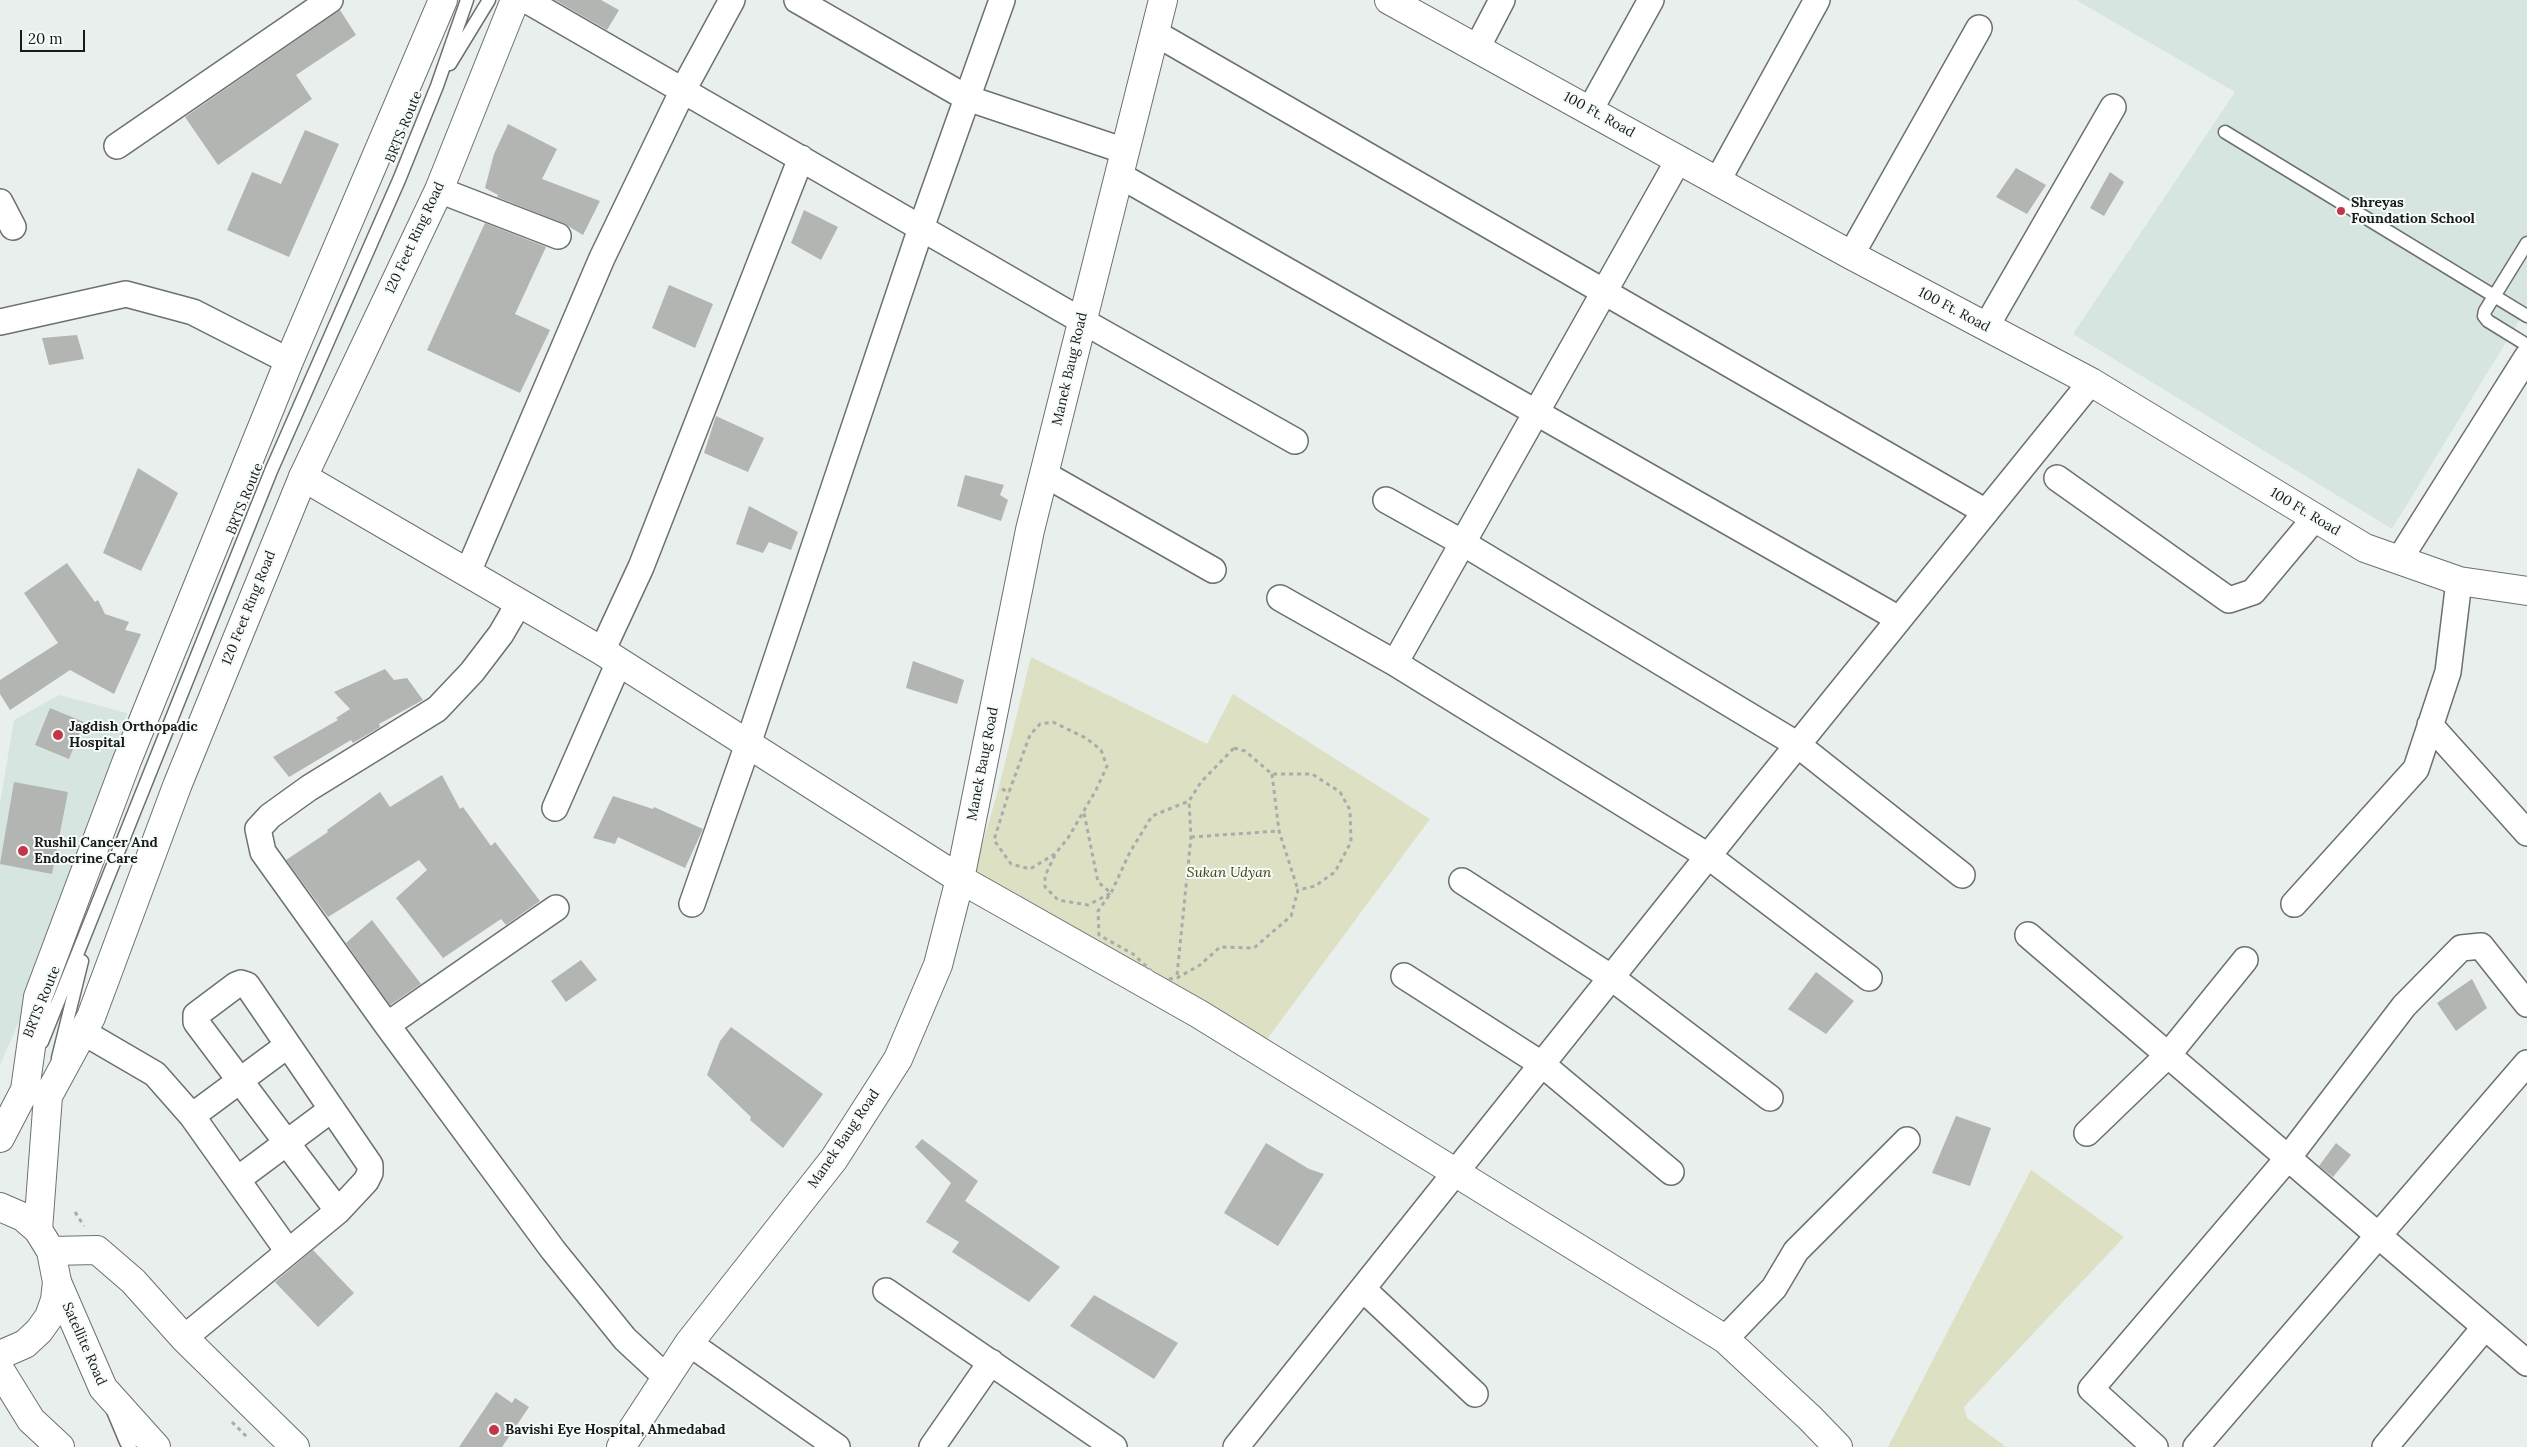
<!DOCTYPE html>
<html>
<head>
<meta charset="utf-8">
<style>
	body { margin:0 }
	#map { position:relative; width:2527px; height:1447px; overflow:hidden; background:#e9efed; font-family:Lora,serif }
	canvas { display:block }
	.scale { position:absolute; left:20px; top:30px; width:65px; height:22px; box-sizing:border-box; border:2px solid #191b1a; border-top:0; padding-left:6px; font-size:15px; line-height:18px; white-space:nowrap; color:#191b1a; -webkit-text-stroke:4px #f6fcfa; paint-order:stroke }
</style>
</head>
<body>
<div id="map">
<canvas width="2527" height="1447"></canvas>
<div class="scale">20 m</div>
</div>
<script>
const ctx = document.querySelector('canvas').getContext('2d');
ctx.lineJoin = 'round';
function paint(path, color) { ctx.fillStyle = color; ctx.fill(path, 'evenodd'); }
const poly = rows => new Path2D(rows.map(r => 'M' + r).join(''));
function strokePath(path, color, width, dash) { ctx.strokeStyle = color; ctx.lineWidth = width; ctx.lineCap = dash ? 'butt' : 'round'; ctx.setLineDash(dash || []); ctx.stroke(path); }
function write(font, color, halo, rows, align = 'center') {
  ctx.font = font + ' Lora,serif'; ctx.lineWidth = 4; ctx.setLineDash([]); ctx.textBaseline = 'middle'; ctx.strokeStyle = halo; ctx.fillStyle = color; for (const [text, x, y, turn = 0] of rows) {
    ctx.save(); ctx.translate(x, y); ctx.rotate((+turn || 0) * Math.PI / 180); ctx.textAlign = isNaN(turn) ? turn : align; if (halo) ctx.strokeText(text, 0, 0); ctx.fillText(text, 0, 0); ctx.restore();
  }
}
const built = poly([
	[2076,0,2527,0,2527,308,2392,529,2073,334,2235,92],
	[59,695,127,713,122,734,27,1003,0,1065,0,803,14,720]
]);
const green = poly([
	[1031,657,1207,744,1233,694,1430,819,1265,1042,973,876,999,787],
	[2031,1170,2124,1237,1964,1407,1967,1418,2006,1447,1888,1447]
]);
const building = poly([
	[555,0,601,0,619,10,607,30],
	[340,10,356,35,296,75,312,99,218,165,185,117],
	[508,124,557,149,542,179,600,201,583,235,563,223,497,197,498,195,485,188,494,154],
	[305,130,339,144,289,257,227,230,252,172,281,184],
	[2016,168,2046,185,2027,214,1996,197],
	[2110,172,2124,182,2104,216,2090,208],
	[804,210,838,227,821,260,791,243],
	[485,223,546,247,515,314,550,330,520,393,427,350],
	[669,285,713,304,695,348,652,328],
	[77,335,84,359,49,365,42,338],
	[716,416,764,438,748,472,704,453],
	[138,468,178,493,141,571,103,553],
	[965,475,1004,485,1000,495,1008,500,1001,521,957,506],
	[749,506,798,532,791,550,769,542,763,553,736,544],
	[67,563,95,602,98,600,105,614,129,622,125,630,141,634,114,694,70,670,10,710,0,694,0,680,58,643,24,593],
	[913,661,964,680,957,704,906,688],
	[385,669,394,680,407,678,423,700,379,724,380,727,353,743,351,740,289,777,273,757,338,720,336,718,350,709,334,692],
	[50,708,84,722,69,759,35,745],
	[442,775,460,809,463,807,491,846,495,842,540,901,506,925,501,919,443,958,396,898,427,870,419,860,328,917,286,860,328,832,327,830,380,792,390,807],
	[14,782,68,792,52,874,0,864],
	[613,796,653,809,654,807,703,829,685,868,618,837,615,844,593,838],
	[372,920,421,984,390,1005,346,943],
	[581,960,597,980,566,1002,551,981],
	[1816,972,1854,1001,1826,1034,1788,1009],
	[2472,979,2487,1008,2456,1031,2437,1003],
	[731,1027,823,1094,783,1148,750,1120,751,1117,707,1075,720,1041],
	[1956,1116,1991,1128,1970,1186,1932,1173],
	[922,1139,978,1181,965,1201,1060,1267,1029,1302,952,1252,959,1242,926,1222,951,1183,915,1147],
	[1266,1143,1309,1169,1324,1174,1278,1246,1224,1213],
	[2336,1143,2351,1155,2333,1177,2319,1166],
	[313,1250,354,1293,318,1327,275,1282],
	[1094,1295,1178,1343,1154,1379,1070,1326],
	[496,1392,512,1403,515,1398,529,1407,502,1447,459,1447]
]);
const path = poly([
	[1234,748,1245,751,1272,774,1312,774,1340,792,1350,810,1351,842,1335,872,1315,886,1298,890,1291,916,1254,948,1220,947,1200,965,1177,978,1161,980,1133,954,1099,935,1098,911,1111,893,1130,852,1152,816,1189,801,1201,782,1234,748],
	[1272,774,1279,831,1298,890],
	[1002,789,1009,792,1030,735,1040,724,1053,722,1086,738,1101,750,1107,766,1096,790,1068,838,1055,854,1030,869,1011,864,994,840,1009,792],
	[1191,837,1279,831],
	[1055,855,1045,876,1045,887,1058,900,1088,905,1111,893,1098,882,1084,813],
	[1177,975,1191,837,1189,801],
	[75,1212,84,1226],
	[232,1422,247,1437]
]);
const lane = poly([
	[450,64,489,0],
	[2225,132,2527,316],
	[2527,243,2485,311,2484,316,2488,321,2527,345],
	[42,1042,271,471,399,180,437,86,467,0],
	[58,1058,82,961],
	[113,1411,126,1442,130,1447]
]);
const street = poly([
	[526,0,1063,310,1295,441],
	[797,0,967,98,1125,151],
	[1155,33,1986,512],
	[1477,48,1502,0],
	[1590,110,1651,0],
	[117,146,330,0],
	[1119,175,1899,619],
	[1718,180,1817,0],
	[439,190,558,236],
	[0,202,13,227],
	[1851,255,1979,28],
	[0,322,126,294,193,312,289,361],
	[1986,327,2113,107],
	[1046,475,1213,570],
	[2057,478,2229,600,2253,592,2315,518],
	[1386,500,1463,543,1798,745,1962,875],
	[2399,560,2527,357],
	[468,572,602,258,683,90,732,0],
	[1280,598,1395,663,1708,856,1869,978],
	[519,603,501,634,472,672,437,709,309,788,270,816,258,829,263,852,387,1025,553,1250,625,1339,667,1378],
	[602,651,641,567,801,158],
	[1395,663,1679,159],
	[2430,725,2527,833],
	[555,808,619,662],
	[1462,881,1612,978,1770,1098],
	[692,904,748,744,921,228,1002,0],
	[2294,904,2416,769,2448,672,2459,581],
	[2028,935,2527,1363],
	[1404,976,1543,1065,1671,1172],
	[387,1025,556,908],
	[83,1032,155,1074,192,1116,287,1250],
	[192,1116,288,1045],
	[2087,1133,2168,1055,2245,960],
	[238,1179,332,1109],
	[1364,1290,1475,1394],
	[886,1291,1114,1447],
	[184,1338,338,1211,366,1181,370,1173,370,1165,247,985,241,983,236,985,196,1015,196,1022,338,1211],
	[1725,1339,1774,1288,1796,1251,1907,1140],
	[689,1343,837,1447],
	[932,1447,991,1362],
	[1236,1447,1753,800,2091,382],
	[2155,1447,2091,1389,2288,1158,2404,1006,2461,948,2481,946,2527,1004],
	[2196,1447,2527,1063],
	[2385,1447,2485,1327]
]);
const secondary = poly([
	[303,477,602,651,960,879,1199,1014,1725,1339,1810,1418,1838,1447],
	[51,1251,97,1250,133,1281,184,1338,295,1447],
	[57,1282,103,1388,156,1447],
	[0,1370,31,1420,60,1447],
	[621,1447,689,1343,834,1159,898,1059,938,965,960,879,1030,530,1163,0]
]);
const primary = poly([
	[1389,0,1851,255,2091,382,2365,548,2459,581,2527,591],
	[0,1138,25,1090,38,997,126,763,289,361,443,0],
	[0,1207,23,1217,38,1230,51,1251,57,1282,55,1300,49,1317,39,1331,25,1344,0,1355],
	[38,1230,48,1096,91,1017,177,786,303,477,439,190,515,0]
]);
const markers = [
	[2341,211,5,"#c53548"],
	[58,735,6,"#c53548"],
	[23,851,6,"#c53548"],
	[494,1430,6,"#c53548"]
];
const streetNames = [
	["100 Ft. Road",1599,115,29],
	["BRTS Route",404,127,-68],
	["120 Feet Ring Road",415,238,-65],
	["100 Ft. Road",1954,310,28],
	["Manek Baug Road",1070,369,-77],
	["BRTS Route",245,499,-68],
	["100 Ft. Road",2305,512,31],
	["120 Feet Ring Road",249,608,-68],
	["Manek Baug Road",983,764,-79],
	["BRTS Route",42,1002,-68],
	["Manek Baug Road",844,1139,-56],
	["Satellite Road",84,1344,66]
];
const poiNames = [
	["Shreyas",2351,203],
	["Foundation School",2351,219],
	["Jagdish Orthopadic",69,727],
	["Hospital",69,743],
	["Rushil Cancer And",34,843],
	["Endocrine Care",34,859],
	["Bavishi Eye Hospital, Ahmedabad",505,1430]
];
const parkNames = [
	["Sukan Udyan",1229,873]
];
paint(built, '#d7e5e1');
paint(green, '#dde0c3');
paint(building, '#b2b5b1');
strokePath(lane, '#6c7170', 15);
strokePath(street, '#6c7170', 28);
strokePath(secondary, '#6c7170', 30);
strokePath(primary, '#6c7170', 30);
strokePath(path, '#a8acab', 3, [4, 4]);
strokePath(lane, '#fff', 12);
strokePath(street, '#fff', 25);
strokePath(secondary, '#fff', 28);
strokePath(primary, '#fff', 28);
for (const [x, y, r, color] of markers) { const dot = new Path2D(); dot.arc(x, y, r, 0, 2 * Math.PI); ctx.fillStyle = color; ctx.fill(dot); strokePath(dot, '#f6fcfa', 2); }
write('14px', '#191b1a', '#f6fcfa', streetNames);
write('bold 14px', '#191b1a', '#f6fcfa', poiNames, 'left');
write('italic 14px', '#42440d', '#f6fcfa', parkNames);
</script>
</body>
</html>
